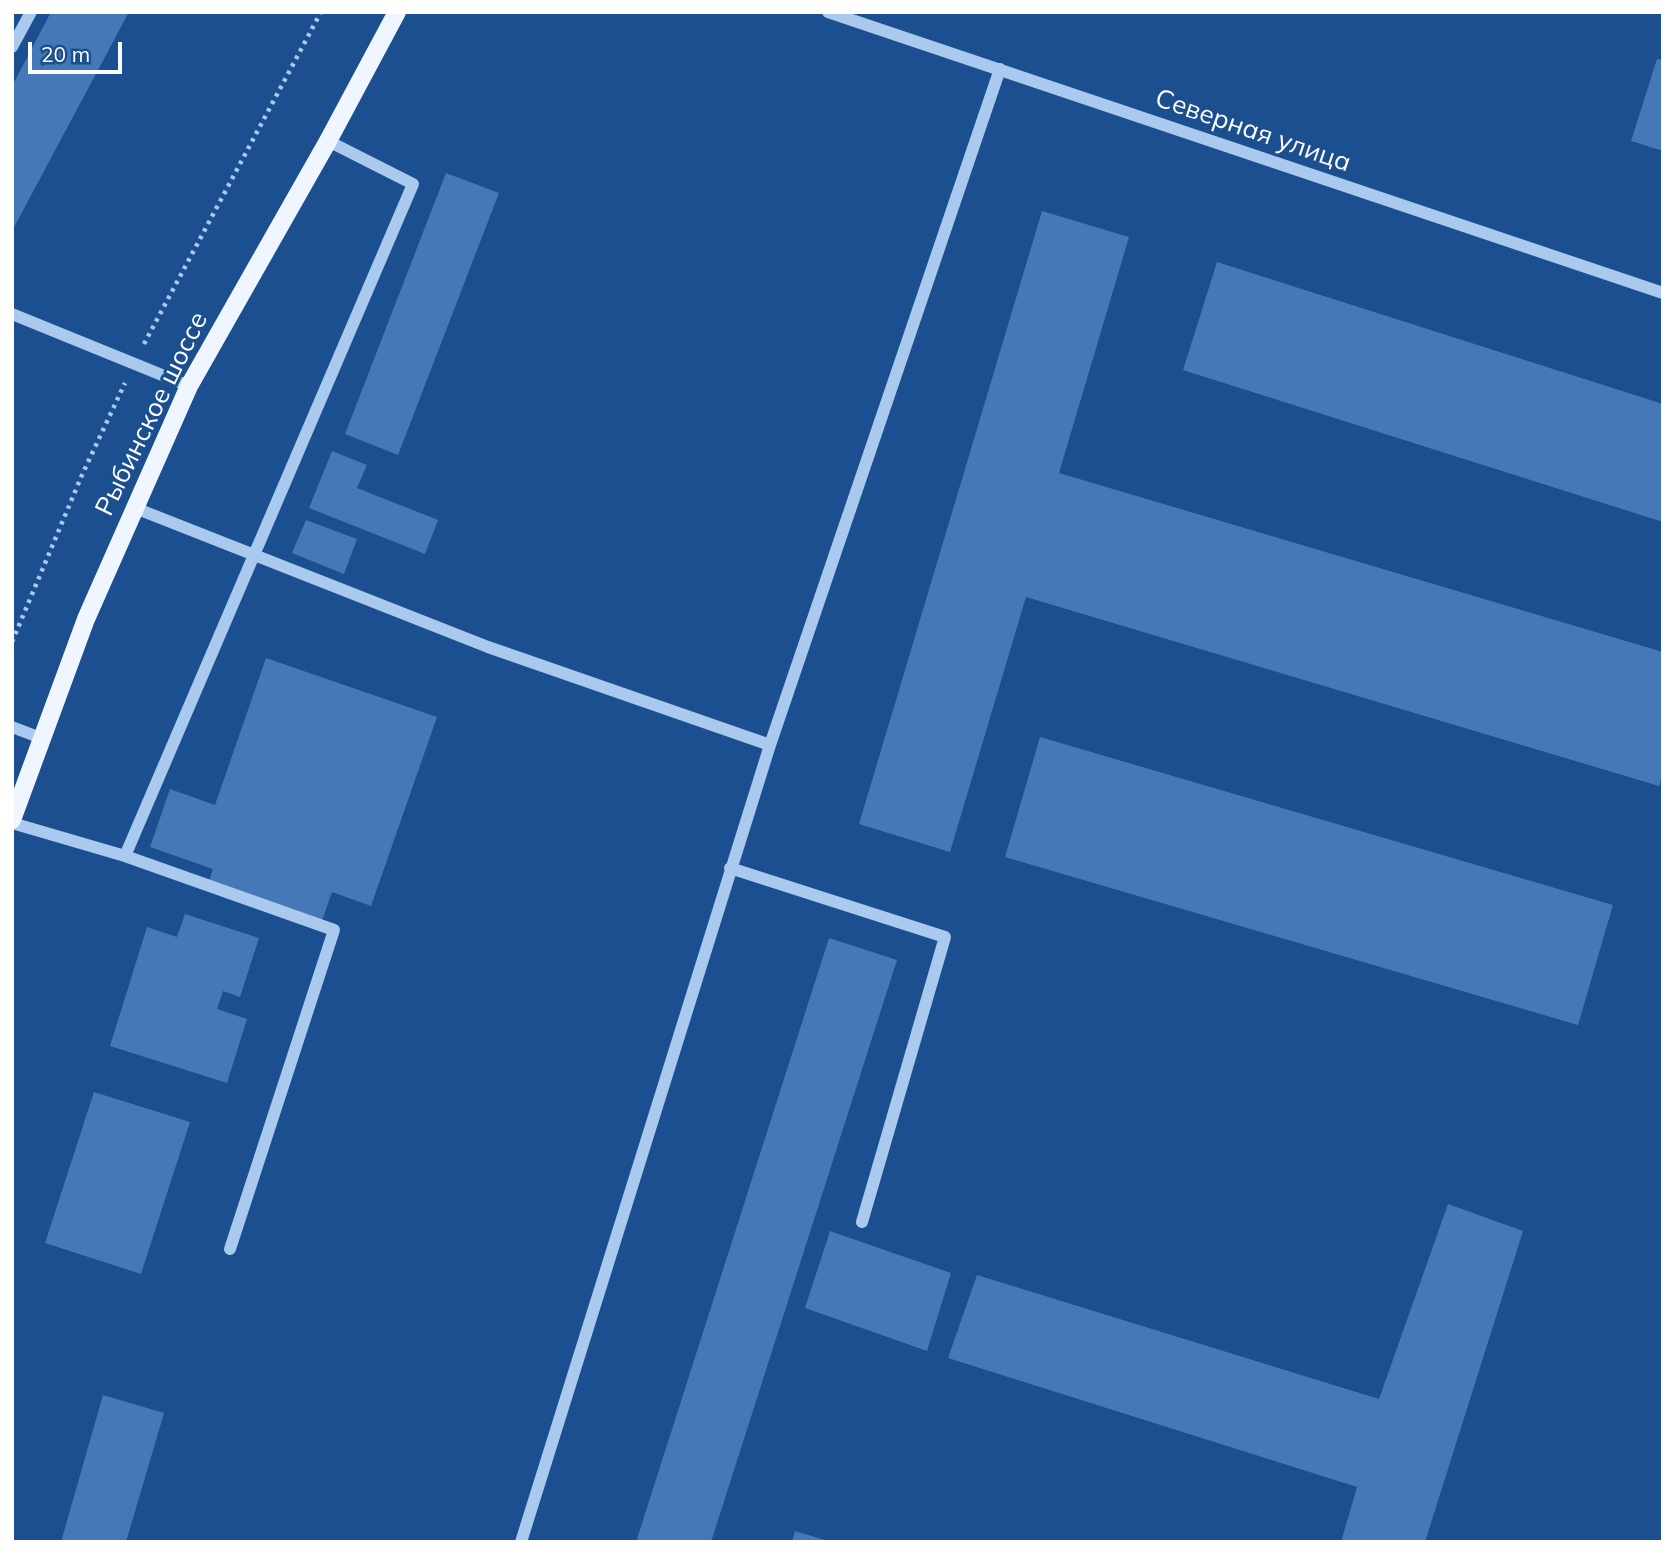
<!DOCTYPE html>
<html>
<head>
<meta charset="utf-8">
<style>
	body { margin:0 }
	#map { position:relative; width:1675px; height:1554px; overflow:hidden; background:#1b4f8f; font-family:Mulish,sans-serif }
	canvas { display:block }
	.frame { position:absolute; inset:0; border:14px solid #fff; pointer-events:none }
	.scale { position:absolute; left:28px; top:42px; width:94px; height:32px; box-sizing:border-box; border:4px solid #fff; border-top:0; padding-left:9px; font-size:21px; line-height:24px; white-space:nowrap; color:#fff; -webkit-text-stroke:5px #1b4f8f; paint-order:stroke }
</style>
</head>
<body>
<div id="map">
<canvas width="1675" height="1554"></canvas>
<div class="frame"></div>
<div class="scale">20 m</div>
</div>
<script>
const ctx = document.querySelector('canvas').getContext('2d');
ctx.lineJoin = 'round';
function paint(path, color) { ctx.fillStyle = color; ctx.fill(path, 'evenodd'); }
const poly = rows => new Path2D(rows.map(r => 'M' + r).join(''));
function strokePath(path, color, width, dash) { ctx.strokeStyle = color; ctx.lineWidth = width; ctx.lineCap = dash ? 'butt' : 'round'; ctx.setLineDash(dash || []); ctx.stroke(path); }
function write(font, color, halo, rows, align = 'center') {
  ctx.font = font + ' Mulish,sans-serif'; ctx.lineWidth = 6; ctx.setLineDash([]); ctx.textBaseline = 'middle'; ctx.strokeStyle = halo; ctx.fillStyle = color; for (const [text, x, y, turn = 0] of rows) {
    ctx.save(); ctx.translate(x, y); ctx.rotate((+turn || 0) * Math.PI / 180); ctx.textAlign = isNaN(turn) ? turn : align; if (halo) ctx.strokeText(text, 0, 0); ctx.fillText(text, 0, 0); ctx.restore();
  }
}
const building = poly([
	[51,12,129,12,12,231,12,86],
	[1657,59,1663,60,1663,151,1631,141],
	[446,173,499,193,398,455,345,434],
	[1042,211,1129,237,1059,473,1663,652,1663,773,1659,786,1026,597,950,852,859,824],
	[1217,262,1663,404,1663,522,1183,370],
	[332,451,367,465,357,488,438,520,425,554,309,508],
	[306,520,357,539,344,574,292,553],
	[266,658,437,717,371,906,332,892,322,921,209,881,213,869,150,847,170,789,215,805],
	[1040,737,1613,905,1578,1025,1005,857],
	[185,914,259,938,240,997,223,991,217,1009,247,1019,227,1083,110,1046,147,927,177,937],
	[829,938,897,960,711,1542,636,1542],
	[94,1092,190,1122,141,1274,45,1243],
	[1448,1204,1523,1231,1425,1542,1341,1542,1357,1487,948,1358,977,1275,1379,1399],
	[830,1231,951,1273,927,1351,805,1308],
	[103,1395,164,1413,126,1542,61,1542],
	[795,1531,828,1541,828,1542,792,1542]
]);
const path = poly([
	[144,344,321,12],
	[12,642,82,475,125,383]
]);
const minor = poly([
	[828,12,1663,293],
	[12,47,31,12],
	[12,314,189,386],
	[135,508,488,647,770,745],
	[12,727,41,738],
	[12,823,125,856,334,930,230,1249],
	[125,856,413,184,328,141],
	[730,868,945,937,862,1222],
	[521,1542,770,745,1000,69]
]);
const major = poly([
	[12,820,86,619,189,386,328,141,397,12]
]);
const streetNames = [
	["Северная улица",1253,131,19],
	["Рыбинское шоссе",152,414,-64]
];
paint(building, '#4478b7');
strokePath(path, '#a9c9ee', 4.5, [3.5, 5]);
strokePath(minor, '#a9c9ee', 12);
strokePath(major, '#f0f6ff', 18);
write('26px', '#fff', '#1b4f8f', streetNames);
</script>
</body>
</html>
